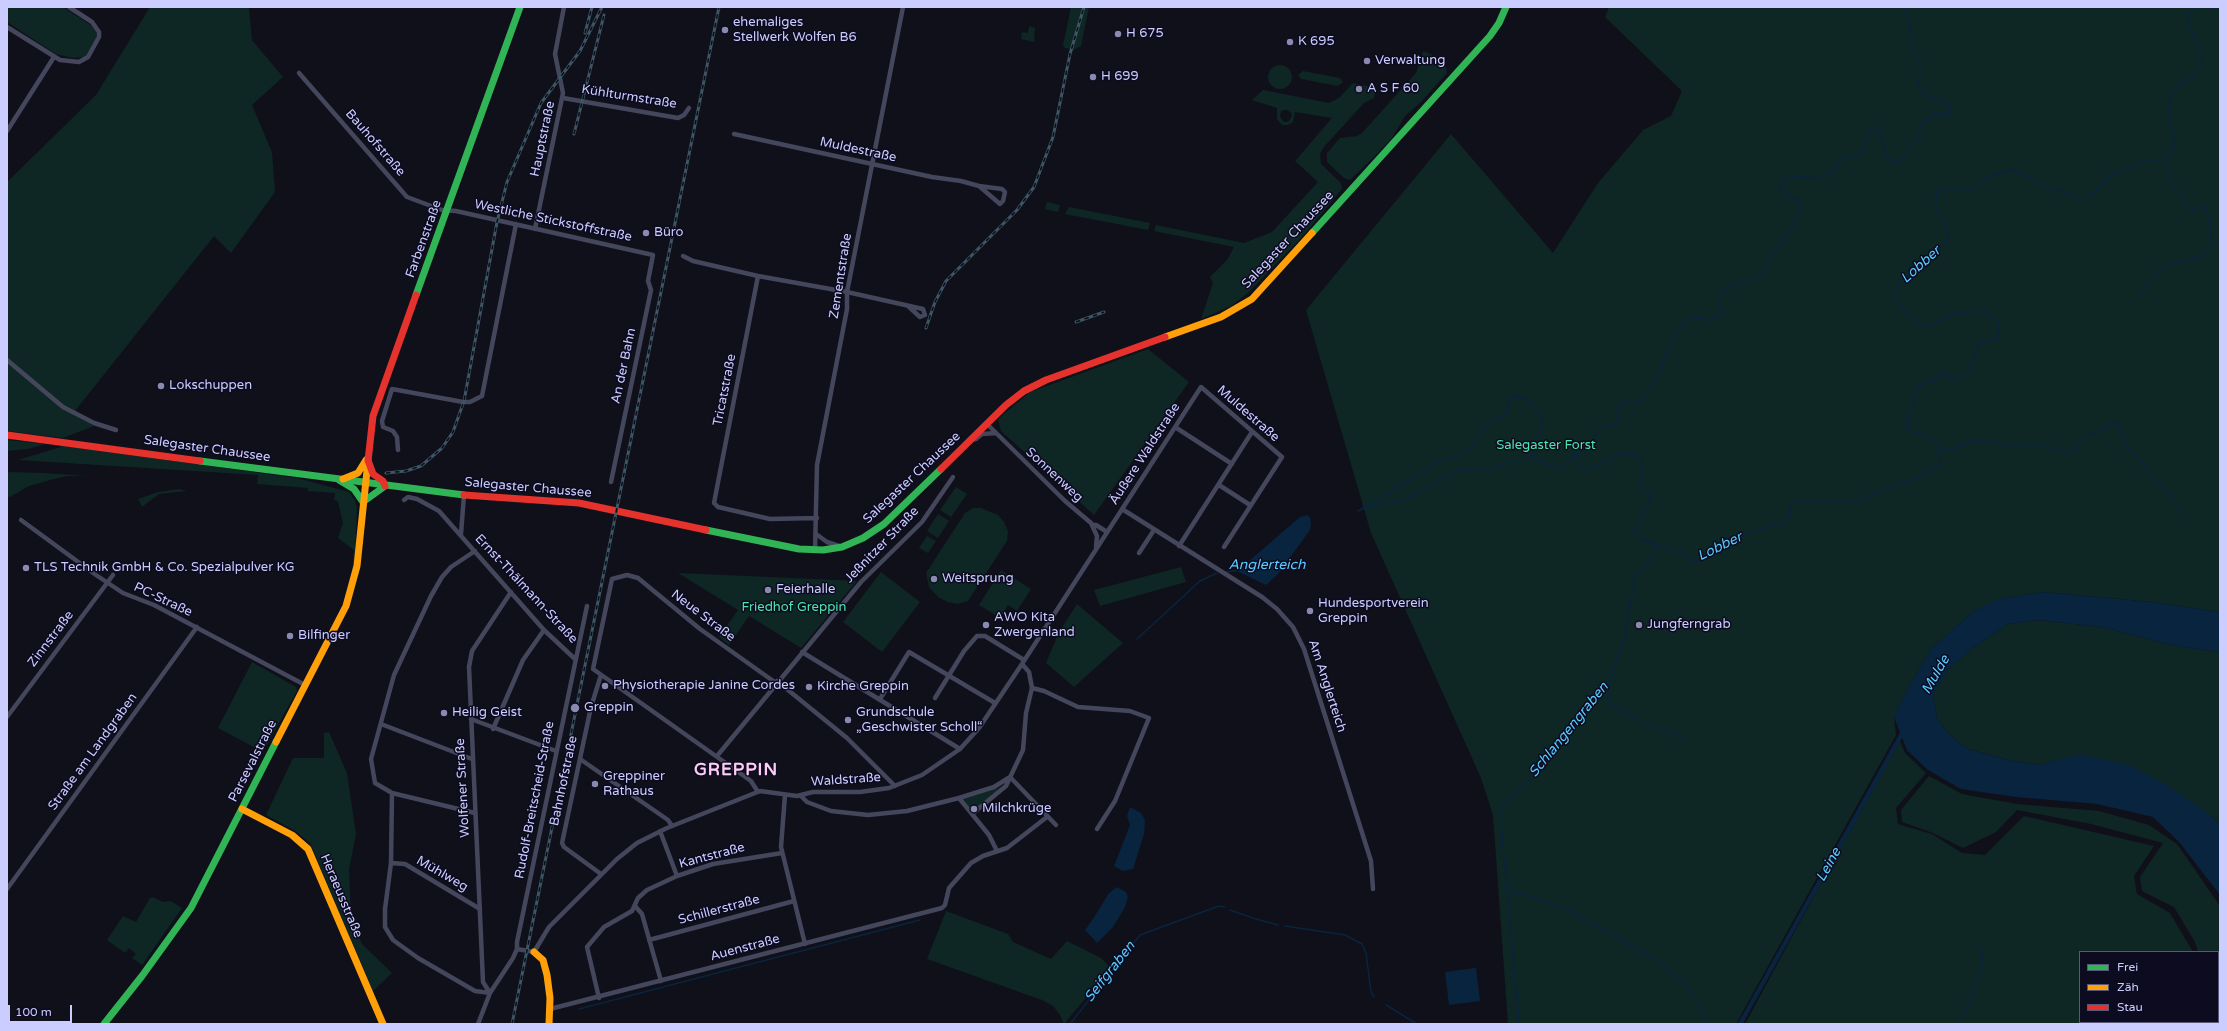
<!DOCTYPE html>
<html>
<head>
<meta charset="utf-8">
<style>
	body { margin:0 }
	#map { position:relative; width:2227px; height:1031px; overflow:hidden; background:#10101b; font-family:"Varela Round",sans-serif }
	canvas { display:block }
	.frame { position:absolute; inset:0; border:8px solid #cbccff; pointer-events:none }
	.legend { position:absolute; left:2079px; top:951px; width:140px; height:72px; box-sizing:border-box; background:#0c0b20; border:1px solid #585879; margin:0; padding:5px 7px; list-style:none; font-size:12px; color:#cbccff }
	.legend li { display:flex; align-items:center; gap:8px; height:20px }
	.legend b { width:20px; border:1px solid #585879 }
	.scale { position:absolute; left:8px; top:1005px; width:64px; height:18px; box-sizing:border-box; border:2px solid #cbccff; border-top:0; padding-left:5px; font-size:12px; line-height:14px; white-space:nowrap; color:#cbccff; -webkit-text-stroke:3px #0c0b20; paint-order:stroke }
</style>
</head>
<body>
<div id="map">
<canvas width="2227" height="1031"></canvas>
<div class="frame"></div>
<ul class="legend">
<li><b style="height:5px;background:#30b455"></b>Frei</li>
<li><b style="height:5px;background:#ff9f0a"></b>Zäh</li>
<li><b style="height:5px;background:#e5322d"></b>Stau</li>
</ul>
<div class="scale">100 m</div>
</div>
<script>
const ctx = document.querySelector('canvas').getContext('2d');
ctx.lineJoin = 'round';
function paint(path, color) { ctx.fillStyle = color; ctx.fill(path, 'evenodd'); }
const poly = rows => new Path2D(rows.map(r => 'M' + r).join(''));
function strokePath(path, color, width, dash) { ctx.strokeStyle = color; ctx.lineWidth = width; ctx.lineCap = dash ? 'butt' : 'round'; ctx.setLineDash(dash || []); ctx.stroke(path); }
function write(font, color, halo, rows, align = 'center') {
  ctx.font = font + ' "Varela Round",sans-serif'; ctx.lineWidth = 3; ctx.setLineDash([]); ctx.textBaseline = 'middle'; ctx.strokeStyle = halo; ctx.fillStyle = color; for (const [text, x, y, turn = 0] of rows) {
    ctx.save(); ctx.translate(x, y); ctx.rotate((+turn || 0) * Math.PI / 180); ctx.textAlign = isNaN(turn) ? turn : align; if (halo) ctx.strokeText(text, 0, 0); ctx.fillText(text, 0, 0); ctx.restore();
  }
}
const green = poly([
	[9,7,63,7,92,26,97,33,96,40,86,57,73,58,56,54,7,22,7,10],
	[150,7,249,7,252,40,283,77,252,105,272,152,275,192,231,253,214,236,75,411,74,415,94,426,63,438,7,431,7,182,96,95],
	[1071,7,1089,7,1081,46,1074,50,1065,48,1063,45],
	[1609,7,2220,7,2220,612,2152,602,2043,592,2000,599,1973,612,1932,648,1912,681,1894,717,1896,735,1736,1024,1508,1024,1493,815,1481,778,1371,533,1306,310,1451,134,1553,253,1598,183,1643,130,1671,116,1682,91,1605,17],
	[1029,26,1035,28,1034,42,1021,39,1022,32,1028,33],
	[1423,51,1431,54,1446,67,1447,73,1421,102,1405,116,1392,138,1373,158,1350,180,1344,178,1327,162,1327,153,1340,138,1357,136,1362,133,1416,73],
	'1268 77a12 12 0 1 1 24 0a12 12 0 1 1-24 0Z',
	[1303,71,1340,78,1343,82,1338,86,1301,79,1298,75],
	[1353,83,1376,88,1374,98,1364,103,1323,148,1320,154,1321,164,1341,183,1342,189,1304,235,1249,292,1231,306,1201,319,1213,283,1210,277,1227,260,1234,247,1154,231,1156,225,1244,243,1272,232,1318,182,1295,161,1332,118,1295,112,1293,122,1288,125,1282,125,1277,119,1277,108,1252,100,1263,90,1329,103,1339,98],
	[1284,110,1288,110,1292,114,1290,120,1287,122,1284,122,1280,117,1281,111],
	[1047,202,1060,205,1058,212,1045,209],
	[1069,207,1150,223,1148,230,1065,214],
	[1148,349,1189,382,1094,515,1001,431,998,419,1030,392],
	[7,440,46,444,28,449,7,451],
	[64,446,297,478,349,492,355,500,357,508,355,555,352,575,354,550,338,538,343,523,338,502,336,500,334,501,335,493,308,491,308,488,257,484,258,475,18,460],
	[7,472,44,473,87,476,67,476,54,479,29,486,10,497,7,496],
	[956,487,967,494,951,517,940,510],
	[179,489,187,491,159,494,142,507,138,499,158,492],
	[973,508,981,508,998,515,1004,522,1008,531,1007,541,968,601,958,604,948,602,938,597,929,587,926,573,965,513],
	[938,514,949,521,938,538,927,531],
	[927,536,936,541,928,553,919,548],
	[1181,567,1186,582,1100,606,1094,590],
	[1001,570,1031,589,1017,611,1008,605,1000,618,979,605],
	[881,572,920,602,882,652,843,622],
	[678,573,815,579,857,581,801,648,749,616,729,645,719,637,738,610],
	[1077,604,1123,643,1074,687,1046,663,1059,632],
	[2038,620,2102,627,2176,646,2220,652,2220,825,2213,817,2080,755,2040,765,2012,761,1968,749,1948,733,1937,719,1933,694,1948,670,1971,649,2008,624],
	[252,662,296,687,297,691,263,752,218,728],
	[329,732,347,773,356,834,349,869,351,917,362,944,392,973,373,991,310,843,295,831,266,815,293,758,324,758,324,733],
	[1899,738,1905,753,1926,773,1896,808,1898,824,1932,834,1962,853,1985,855,2024,816,2154,846,2134,876,2137,894,2170,913,2193,952,2080,952,2080,1022,2214,1022,2215,1024,1745,1024],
	[1929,776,1962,794,2017,804,2099,811,2149,825,2177,844,2220,906,2220,1013,2218,1005,2218,952,2198,952,2195,942,2174,907,2142,891,2140,877,2163,843,2091,824,2017,810,1996,832,1963,848,1933,833,1902,822,1901,810],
	[1002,787,972,812,963,799],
	[153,897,163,902,171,901,182,908,142,965,132,958,136,954,129,948,125,953,107,940,123,916,136,922,150,898],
	[946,911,1008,934,1013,942,1051,959,1067,941,1101,958,1111,968,1064,1024,1060,1015,1053,1006,1042,1000,927,959]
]);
const water = poly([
	[1307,515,1310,517,1311,524,1310,530,1278,574,1266,585,1239,572,1237,569,1238,567,1249,561,1300,517],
	[2043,592,2152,602,2220,612,2220,652,2176,646,2102,627,2038,620,2008,624,1971,649,1948,670,1933,694,1937,719,1948,733,1968,749,2012,761,2040,765,2080,754,2128,765,2165,784,2213,817,2220,825,2220,895,2180,843,2153,817,2097,804,2016,797,1961,789,1928,770,1907,750,1894,717,1912,681,1932,648,1973,612,1999,599],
	[1130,807,1141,813,1145,820,1144,834,1133,869,1123,871,1114,866,1130,825,1127,816],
	[1117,887,1126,892,1128,897,1125,907,1113,927,1097,943,1085,930,1093,919,1109,893],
	[1476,968,1480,1001,1449,1005,1445,972]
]);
const stream = poly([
	[2211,7,2220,10],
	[2139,297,2152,277,2165,266,2204,255,2213,244,2207,209,2202,206,2194,210,2188,207,2183,196,2172,186,2165,159],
	[1938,448,1955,448,1974,440,2013,445,2041,445,2068,453,2072,452,2088,435,2100,431,2114,422,2119,422,2127,449,2139,458,2153,479,2170,493,2174,503,2185,513],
	[1367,507,1403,501,1456,471,1497,467,1520,458,1531,457],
	[1358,511,1388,494,1437,462,1458,456,1473,446,1486,424,1508,413,1508,400,1512,395,1530,401,1541,414,1543,426,1535,441,1532,457,1559,469,1573,456],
	[1654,544,1674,550],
	[1678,551,1691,560,1698,560,1730,539,1785,521,1790,515,1792,502,1796,500,1861,500,1874,493,1918,478,1940,464,1938,448,1934,441,1909,430,1906,425,1916,392,1921,384,1934,381,1938,376,1943,374,1952,379,1959,379,1968,371,1976,356,1978,343,1997,340,1999,334,1998,324,1993,317,1981,311,1956,313,1931,325,1919,326,1909,317,1895,297,1896,288,1903,279,1920,268,1947,240,1948,232,1935,204,1937,193,1944,189,1973,189,1989,177,2013,169,2036,182,2076,197,2087,198,2094,194,2107,177,2144,162,2165,159,2171,154,2175,143,2168,108,2170,95,2177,86,2195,76,2200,64,2199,46,2187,23,2190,12,2197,7],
	[1226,572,1238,570],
	[1137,639,1200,581,1217,573],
	[1609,682,1608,702,1638,721],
	[1642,723,1674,733,1684,740],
	[1508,889,1569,910,1656,960,1687,985,1709,1024],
	[1230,910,1256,919,1278,925],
	[1285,926,1345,935,1362,944,1366,953,1371,992,1374,997],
	[1386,1005,1417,1024],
	[579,1009,920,920],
	[1070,1024,1140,935,1219,906,1225,907],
	[1519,1024,1502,836,1501,808,1545,764,1601,686,1609,682,1625,635,1635,575,1647,564,1654,548,1654,544,1639,539,1634,531,1641,522,1644,509,1651,501,1648,493,1640,485,1643,469,1641,458,1634,454,1616,455,1591,469,1583,467,1573,455,1582,454,1590,448,1596,433,1601,428,1617,424,1619,418,1619,407,1621,405,1625,402,1633,404,1642,400,1660,372,1670,344,1684,322,1691,317,1709,320,1719,317,1721,313,1719,296,1722,292,1735,284,1753,280,1763,272,1776,249,1791,229,1802,208,1800,201,1782,193,1780,188,1782,182,1793,176,1817,178,1831,174,1844,156,1857,156,1864,152,1868,132,1872,127,1880,131,1886,157,1892,161,1899,161,1905,156,1912,144,1920,138,1919,131,1922,123,1935,115,1950,114,1951,110,1946,103,1927,97,1919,86,1920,63,1912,49,1911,30,1904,7],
	[1959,1024,1973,995,1983,960,1982,954,1977,945]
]);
const canal = poly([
	[1740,1024,1904,730]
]);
const street = poly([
	[7,27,60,60,79,62,88,57,99,37,99,32,92,22,69,7],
	[299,73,407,197,442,210,456,211,653,255,648,281,651,290,611,482],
	[563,98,678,118,684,115,689,108],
	[7,131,54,57],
	[734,134,932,177,961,181,979,186,1000,204,1003,201,1005,192,1002,189,979,186],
	[535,229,563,93,555,54,564,7],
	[683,256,693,261,758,276,847,292,923,309,925,315,920,317,908,306],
	[758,276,714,503,718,507,770,519,817,518],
	[7,360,63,407,94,423,116,430],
	[987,424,1065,501,1091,523,1097,536,1096,547],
	[1175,427,1232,464],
	[971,440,976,439,982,434,996,433],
	[398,450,397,437,393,431,383,427,382,421,392,389,463,402,470,402,482,396,516,224],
	[1219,485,1250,505],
	[404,500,408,497,417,499,439,511,544,630,575,659],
	[1122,509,1262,597,1277,609,1293,627,1304,649,1371,861,1373,889],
	[21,520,96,575,123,593,154,605,305,685],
	[1093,525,1096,525,1107,532],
	[461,534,464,495],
	[816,534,827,542,842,547],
	[1179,546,1252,432],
	[815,550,817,465,847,309,847,292,903,7],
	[475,551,451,567,442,577,431,596,394,675,371,759,375,783,392,793,391,863,385,909,385,927,393,940,418,958,475,991,490,993],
	[1139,553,1154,530],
	[802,652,960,749],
	[777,681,847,738,895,786],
	[1032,688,1044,691,1078,707,1130,711,1149,718,1115,801,1097,829],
	[935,698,964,651,977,636,985,636,1024,660],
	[880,699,909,652,995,703],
	[7,717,113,575],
	[471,719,556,751],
	[381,724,472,759],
	[493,729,523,660,544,630],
	[717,756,861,582,922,522,953,477],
	[580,759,668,820,672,826],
	[1010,777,994,787,959,798,972,814,1006,786,1023,750,1026,713,1032,688,1029,672,1022,664],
	[1010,777,1056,825],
	[758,792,751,781,593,669,612,579,627,575,638,578,700,629,776,683],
	[392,793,475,813],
	[785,795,781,847,805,944],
	[801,796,807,802,831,811,868,815,907,811,959,798],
	[972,814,989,835,997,851],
	[660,831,677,876],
	[391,863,405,864,480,909],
	[601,874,564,847,562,843,591,707,601,675],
	[7,889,197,627],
	[635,906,642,914,661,981],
	[649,940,794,901],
	[517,949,534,952,549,927,617,859,637,843,667,828,760,791,797,796,813,792,860,792,889,788,922,775,960,749,979,728,1022,664,1201,387,1282,457,1224,547],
	[490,993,483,982,469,667,472,651,511,592],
	[599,998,587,947,604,927,632,911,638,898,647,890,677,876,713,864,782,853],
	[550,1009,942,908,945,905,949,888,971,863,983,856,1007,848,1047,817],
	[478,1024,490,993,513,958,517,949,517,942,587,606]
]);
const fast = poly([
	[1312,233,1490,36,1499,23,1506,7],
	[416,295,520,7],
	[200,461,464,495],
	[339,480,354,489,363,502],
	[363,502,385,486],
	[706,530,799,549,823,550,842,547,863,538,884,524,941,469],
	[104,1024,142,976,191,908,276,742]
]);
const slow = poly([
	[1165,337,1221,317,1252,299,1312,233],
	[343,479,358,473,366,460],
	[276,742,346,606,357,566,368,461],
	[242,809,292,835,308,849,383,1024],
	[534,952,543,960,547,975,550,998,549,1024]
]);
const jam = poly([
	[7,435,200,461],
	[368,461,373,416,416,295],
	[369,463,373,474,383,481,385,486],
	[941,469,1006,405,1024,391,1046,380,1165,337],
	[464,495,579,503,706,530]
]);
const rail = poly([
	[585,33,592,7],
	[574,134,604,15],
	[1076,322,1104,312],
	[926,328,935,302,946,281,1017,210,1034,187,1053,137,1070,54,1084,7],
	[386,473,406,471,421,466,442,448,453,432,464,401,497,222,507,182,541,103,580,51,602,7],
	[512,1024,719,7]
]);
const markers = [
	[725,30,4,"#8a8aaf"],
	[1118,34,4,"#8a8aaf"],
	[1290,42,4,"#8a8aaf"],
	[1367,61,4,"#8a8aaf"],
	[1093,77,4,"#8a8aaf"],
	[1359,89,4,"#8a8aaf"],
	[646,233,4,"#8a8aaf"],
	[161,386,4,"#8a8aaf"],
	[26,568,4,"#8a8aaf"],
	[934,579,4,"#8a8aaf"],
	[768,590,4,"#8a8aaf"],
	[1310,611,4,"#8a8aaf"],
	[986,625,4,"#8a8aaf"],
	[1639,625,4,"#8a8aaf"],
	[290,636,4,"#8a8aaf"],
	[605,686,4,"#8a8aaf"],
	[809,687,4,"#8a8aaf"],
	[575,708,5,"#8a8aaf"],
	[444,713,4,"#8a8aaf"],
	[848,720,4,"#8a8aaf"],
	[595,784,4,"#8a8aaf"],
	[974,809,4,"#8a8aaf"]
];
const poiNames = [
	["ehemaliges",733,23],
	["Stellwerk Wolfen B6",733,38],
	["H 675",1126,34],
	["K 695",1298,42],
	["Verwaltung",1375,61],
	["H 699",1101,77],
	["A S F 60",1367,89],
	["Büro",654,233],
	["Lokschuppen",169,386],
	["TLS Technik GmbH & Co. Spezialpulver KG",34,568],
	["Weitsprung",942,579],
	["Feierhalle",776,590],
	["Hundesportverein",1318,604],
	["Greppin",1318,619],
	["AWO Kita",994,618],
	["Zwergenland",994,633],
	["Jungferngrab",1647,625],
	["Bilfinger",298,636],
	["Physiotherapie Janine Cordes",613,686],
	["Kirche Greppin",817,687],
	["Greppin",584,708],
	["Heilig Geist",452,713],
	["Grundschule",856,713],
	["„Geschwister Scholl“",856,728],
	["Greppiner",603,777],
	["Rathaus",603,792],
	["Milchkrüge",982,809]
];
const streetNames = [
	["Kühlturmstraße",629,97,9],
	["Hauptstraße",543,139,-78],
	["Bauhofstraße",375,143,49],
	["Muldestraße",858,150,12],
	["Westliche Stickstoffstraße",553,221,12],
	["Farbenstraße",424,239,-70],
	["Salegaster Chaussee",1288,240,-47],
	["Zementstraße",841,276,-81],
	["An der Bahn",624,366,-78],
	["Tricatstraße",725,390,-79],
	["Muldestraße",1248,414,41],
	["Salegaster Chaussee",207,449,8],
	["Äußere Waldstraße",1145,454,-57],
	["Sonnenweg",1054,475,43],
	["Salegaster Chaussee",912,478,-43],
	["Salegaster Chaussee",528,488,5],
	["Jeßnitzer Straße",882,545,-46],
	["Ernst-Thälmann-Straße",526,589,47],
	["PC-Straße",163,600,25],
	["Neue Straße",703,616,37],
	["Zinnstraße",51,639,-53],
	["Am Anglerteich",1327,686,72],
	["Straße am Landgraben",93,752,-54],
	["Parsevalstraße",253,761,-63],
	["Waldstraße",846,780,-4],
	["Bahnhofstraße",564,781,-78],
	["Wolfener Straße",463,788,-93],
	["Rudolf-Breitscheid-Straße",535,800,-79],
	["Kantstraße",712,856,-15],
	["Mühlweg",442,874,30],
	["Heraeusstraße",341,896,67],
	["Schillerstraße",719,910,-15],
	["Auenstraße",745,948,-15]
];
const parkNames = [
	["Salegaster Forst",1546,446],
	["Friedhof Greppin",794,608]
];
const waterNames = [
	["Lobber",1921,265,-42],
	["Lobber",1720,547,-26],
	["Anglerteich",1267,565],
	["Mulde",1936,675,-60],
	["Schlangengraben",1569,730,-51],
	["Leine",1829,865,-61],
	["Seifgraben",1110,972,-52]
];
const districtNames = [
	["GREPPIN",736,771]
];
paint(green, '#0e2624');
paint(water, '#09243e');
strokePath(stream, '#09243e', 1.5);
strokePath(canal, '#09243e', 4.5);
strokePath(street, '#44465c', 4.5);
strokePath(fast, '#30b455', 7);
strokePath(slow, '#ff9f0a', 7);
strokePath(jam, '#e5322d', 7);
strokePath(rail, '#3c5662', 3);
strokePath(rail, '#0c0b20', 1.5, [4.5]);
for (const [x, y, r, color] of markers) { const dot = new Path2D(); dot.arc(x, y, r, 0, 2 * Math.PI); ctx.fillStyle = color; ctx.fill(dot); strokePath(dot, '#0c0b20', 1.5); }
write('13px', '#cbccff', '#0c0b20', poiNames, 'left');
write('13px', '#cbccff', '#0c0b20', streetNames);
write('13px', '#50e5ab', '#0c0b20', parkNames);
write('italic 14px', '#59caff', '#0c0b20', waterNames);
ctx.letterSpacing = '1px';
write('bold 17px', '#ffcdf4', '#0c0b20', districtNames);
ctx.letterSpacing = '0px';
</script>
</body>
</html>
